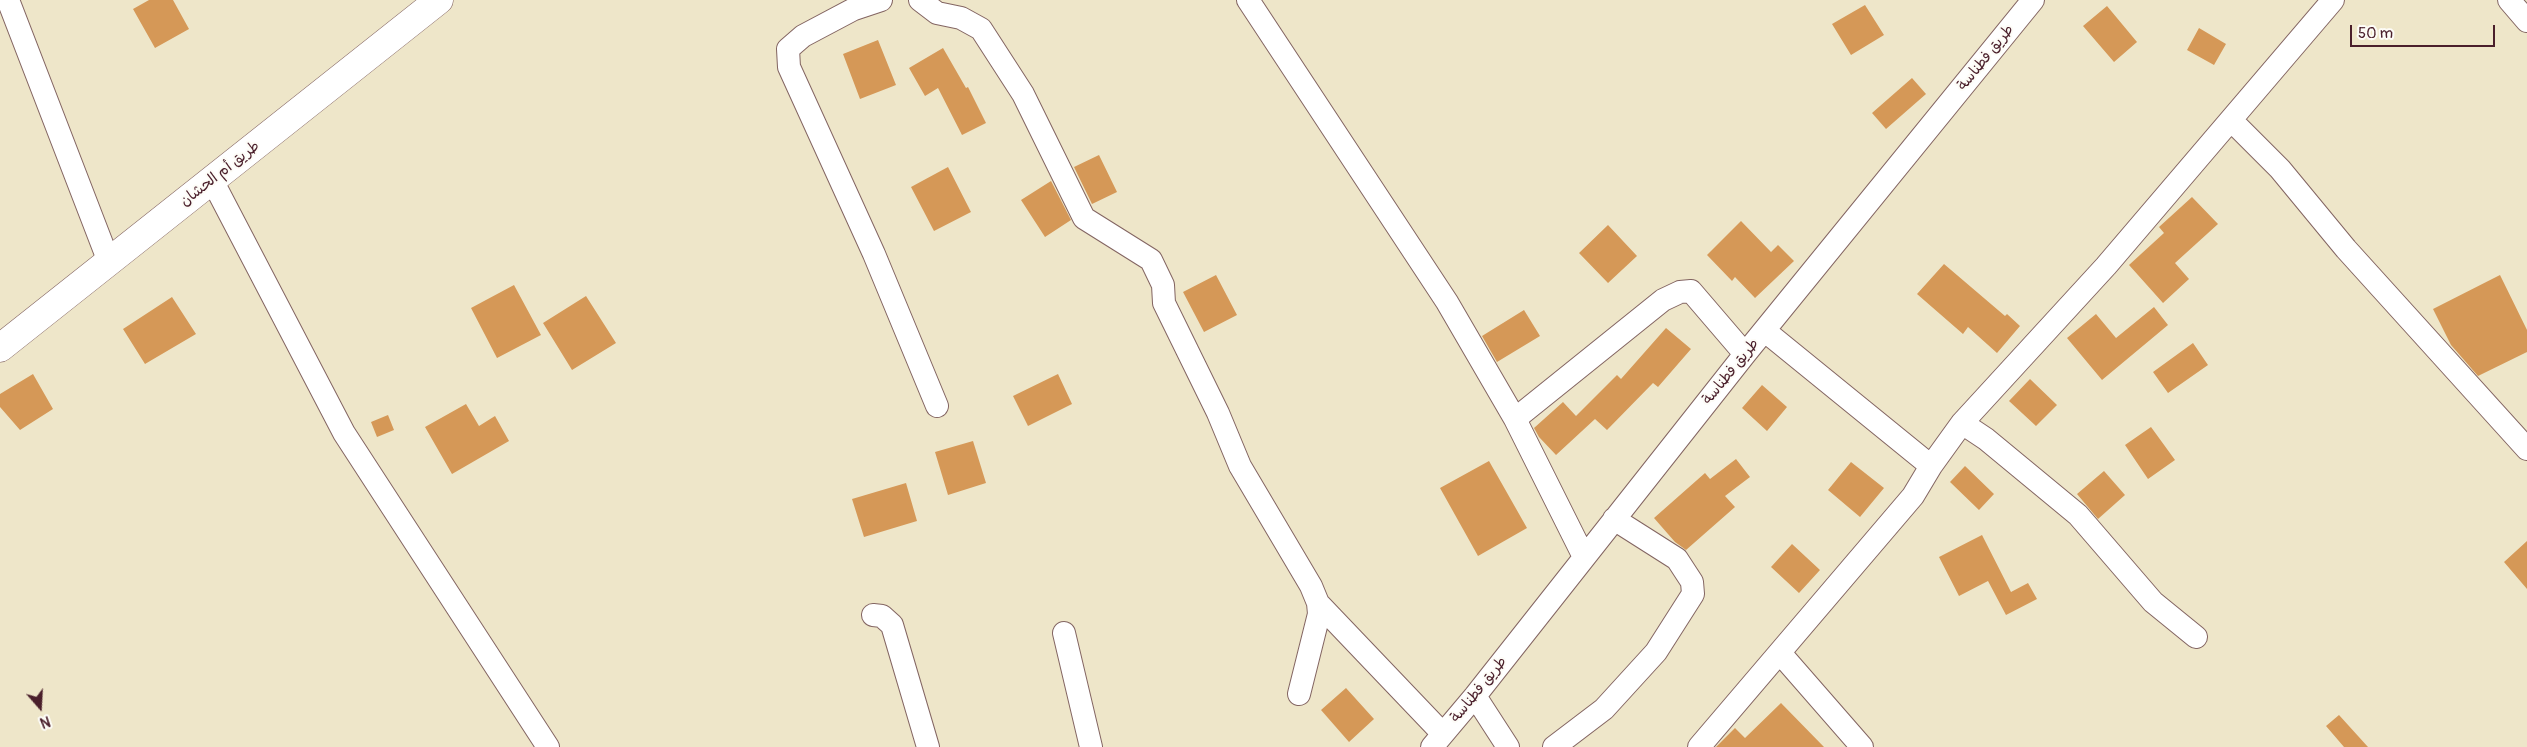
<!DOCTYPE html>
<html>
<head>
<meta charset="utf-8">
<style>
	body { margin:0 }
	#map { position:relative; width:2527px; height:747px; overflow:hidden; background:#eee6c9; font-family:Pangolin,sans-serif }
	canvas { display:block }
	.north { position:absolute; left:15px; top:682px; width:50px; height:50px; -webkit-text-stroke:4px #fdfcf7; paint-order:stroke; rotate:161deg; font-size:14px; font-weight:700; line-height:20px; text-align:center; color:#4a1f2b }
	.north::after { content:''; display:block; margin:auto; width:18px; height:22px; background:#4a1f2b; clip-path:polygon(50% 0,100% 100%,50% 72%,0 100%) }
	.scale { position:absolute; left:2350px; top:25px; width:145px; height:22px; box-sizing:border-box; border:2px solid #4a1f2b; border-top:0; padding-left:6px; font-size:15px; line-height:18px; white-space:nowrap; color:#4a1f2b; -webkit-text-stroke:4px #fdfcf7; paint-order:stroke }
</style>
</head>
<body>
<div id="map">
<canvas width="2527" height="747"></canvas>
<div class="north">N</div>
<div class="scale">50 m</div>
</div>
<script>
const ctx = document.querySelector('canvas').getContext('2d');
ctx.lineJoin = 'round';
function paint(path, color) { ctx.fillStyle = color; ctx.fill(path, 'evenodd'); }
const poly = rows => new Path2D(rows.map(r => 'M' + r).join(''));
function strokePath(path, color, width, dash) { ctx.strokeStyle = color; ctx.lineWidth = width; ctx.lineCap = dash ? 'butt' : 'round'; ctx.setLineDash(dash || []); ctx.stroke(path); }
function write(font, color, halo, rows, align = 'center') {
  ctx.font = font + ' Pangolin,"Playpen Sans Arabic",sans-serif'; ctx.lineWidth = 4; ctx.setLineDash([]); ctx.textBaseline = 'middle'; ctx.strokeStyle = halo; ctx.fillStyle = color; for (const [text, x, y, turn = 0] of rows) {
    ctx.save(); ctx.translate(x, y); ctx.rotate((+turn || 0) * Math.PI / 180); ctx.textAlign = isNaN(turn) ? turn : align; if (halo) ctx.strokeText(text, 0, 0); ctx.fillText(text, 0, 0); ctx.restore();
  }
}
const building = poly([
	[149,0,173,0,189,29,155,48,133,9],
	[1865,5,1884,35,1851,55,1832,24],
	[2107,6,2137,42,2114,62,2083,26],
	[2199,28,2226,44,2214,65,2187,50],
	[878,40,896,85,860,99,843,54],
	[943,48,966,88,968,87,986,123,962,135,938,88,925,96,909,68],
	[1912,78,1926,94,1886,129,1872,113],
	[1099,155,1117,192,1092,204,1074,167],
	[948,167,971,212,934,231,911,187],
	[1051,181,1071,220,1045,237,1021,200],
	[2192,197,2218,224,2175,263,2189,279,2163,303,2129,265,2164,233,2159,227],
	[1741,221,1771,252,1778,245,1794,261,1755,298,1735,277,1732,281,1707,255],
	[1608,225,1637,256,1608,283,1579,253],
	[1944,264,2005,316,2007,314,2020,326,1997,353,1968,327,1963,334,1917,294],
	[1216,275,1237,315,1204,332,1183,292],
	[2500,275,2527,330,2527,352,2478,376,2451,345,2433,309],
	[514,285,541,335,497,358,471,308],
	[586,296,616,343,572,370,543,323],
	[172,297,196,334,145,364,123,329],
	[2154,307,2168,325,2102,380,2067,338,2096,314,2116,338],
	[1524,310,1540,336,1497,362,1482,336],
	[1666,328,1691,349,1658,387,1653,383,1607,430,1595,419,1556,455,1539,437,1534,428,1563,402,1576,416,1617,375,1621,379],
	[2193,343,2208,365,2168,393,2153,372],
	[33,374,53,409,20,430,0,407,0,394],
	[1058,374,1072,404,1028,426,1013,396],
	[2030,379,2057,405,2036,426,2009,401],
	[1762,385,1787,407,1767,431,1742,408],
	[466,404,479,426,495,416,509,441,452,474,425,427],
	[388,415,394,430,377,437,371,422],
	[2151,427,2175,460,2148,479,2125,445],
	[973,441,986,483,948,495,935,452],
	[1736,459,1750,477,1725,496,1735,507,1686,550,1675,542,1654,518,1705,473,1710,479],
	[1489,461,1527,528,1478,556,1440,488],
	[1851,462,1884,488,1860,517,1828,490],
	[1965,466,1994,494,1979,510,1950,482],
	[2104,471,2125,495,2098,519,2077,494],
	[906,483,917,521,864,537,852,499],
	[1982,535,2011,592,2028,583,2037,599,2006,615,1988,581,1959,596,1939,557],
	[2527,541,2527,589,2504,562],
	[1792,544,1820,570,1799,593,1771,567],
	[1346,688,1374,719,1349,742,1321,710],
	[1781,703,1824,747,1716,747,1735,728,1745,738],
	[2339,715,2368,747,2344,747,2326,726]
]);
const minor = poly([
	[8,0,109,262],
	[881,0,854,9,803,36,788,49,789,67,874,254,937,406],
	[920,0,937,13,961,18,981,29,1023,94,1084,218,1151,260,1163,285,1164,303,1218,413,1240,466,1311,586,1318,603,1443,734],
	[1248,0,1447,302,1515,419,1584,557],
	[2509,0,2527,21],
	[2231,120,2280,169,2346,249,2527,449],
	[212,180,344,433,548,747],
	[1765,331,1931,466],
	[1515,419,1663,300,1680,292,1691,291,1745,354],
	[1962,423,1986,439,2078,515,2153,602,2196,637],
	[873,615,882,616,892,625,928,747],
	[1064,633,1091,747],
	[1780,653,1862,747],
	[1299,694,1319,614,1318,603],
	[1475,696,1508,747],
	[1432,747,1475,696,1745,354,2033,0],
	[1554,747,1604,709,1656,652,1693,594,1692,582,1677,559,1614,519],
	[1699,747,1913,496,1931,466,1962,423,2106,266,2333,0]
]);
const tertiary = poly([
	[0,348,439,0]
]);
const streetNames = [
	["طريق فطناسة",1986,58,-51],
	["طريق أم الحشان",220,174,-38],
	["طريق فطناسة",1731,372,-51],
	["طريق فطناسة",1479,690,-51]
];
paint(building, '#d59857');
strokePath(minor, '#836562', 24);
strokePath(tertiary, '#836562', 29);
strokePath(minor, '#fff', 22);
strokePath(tertiary, '#fff', 28);
write('15px', '#4a1f2b', '#fdfcf7', streetNames);
</script>
</body>
</html>
